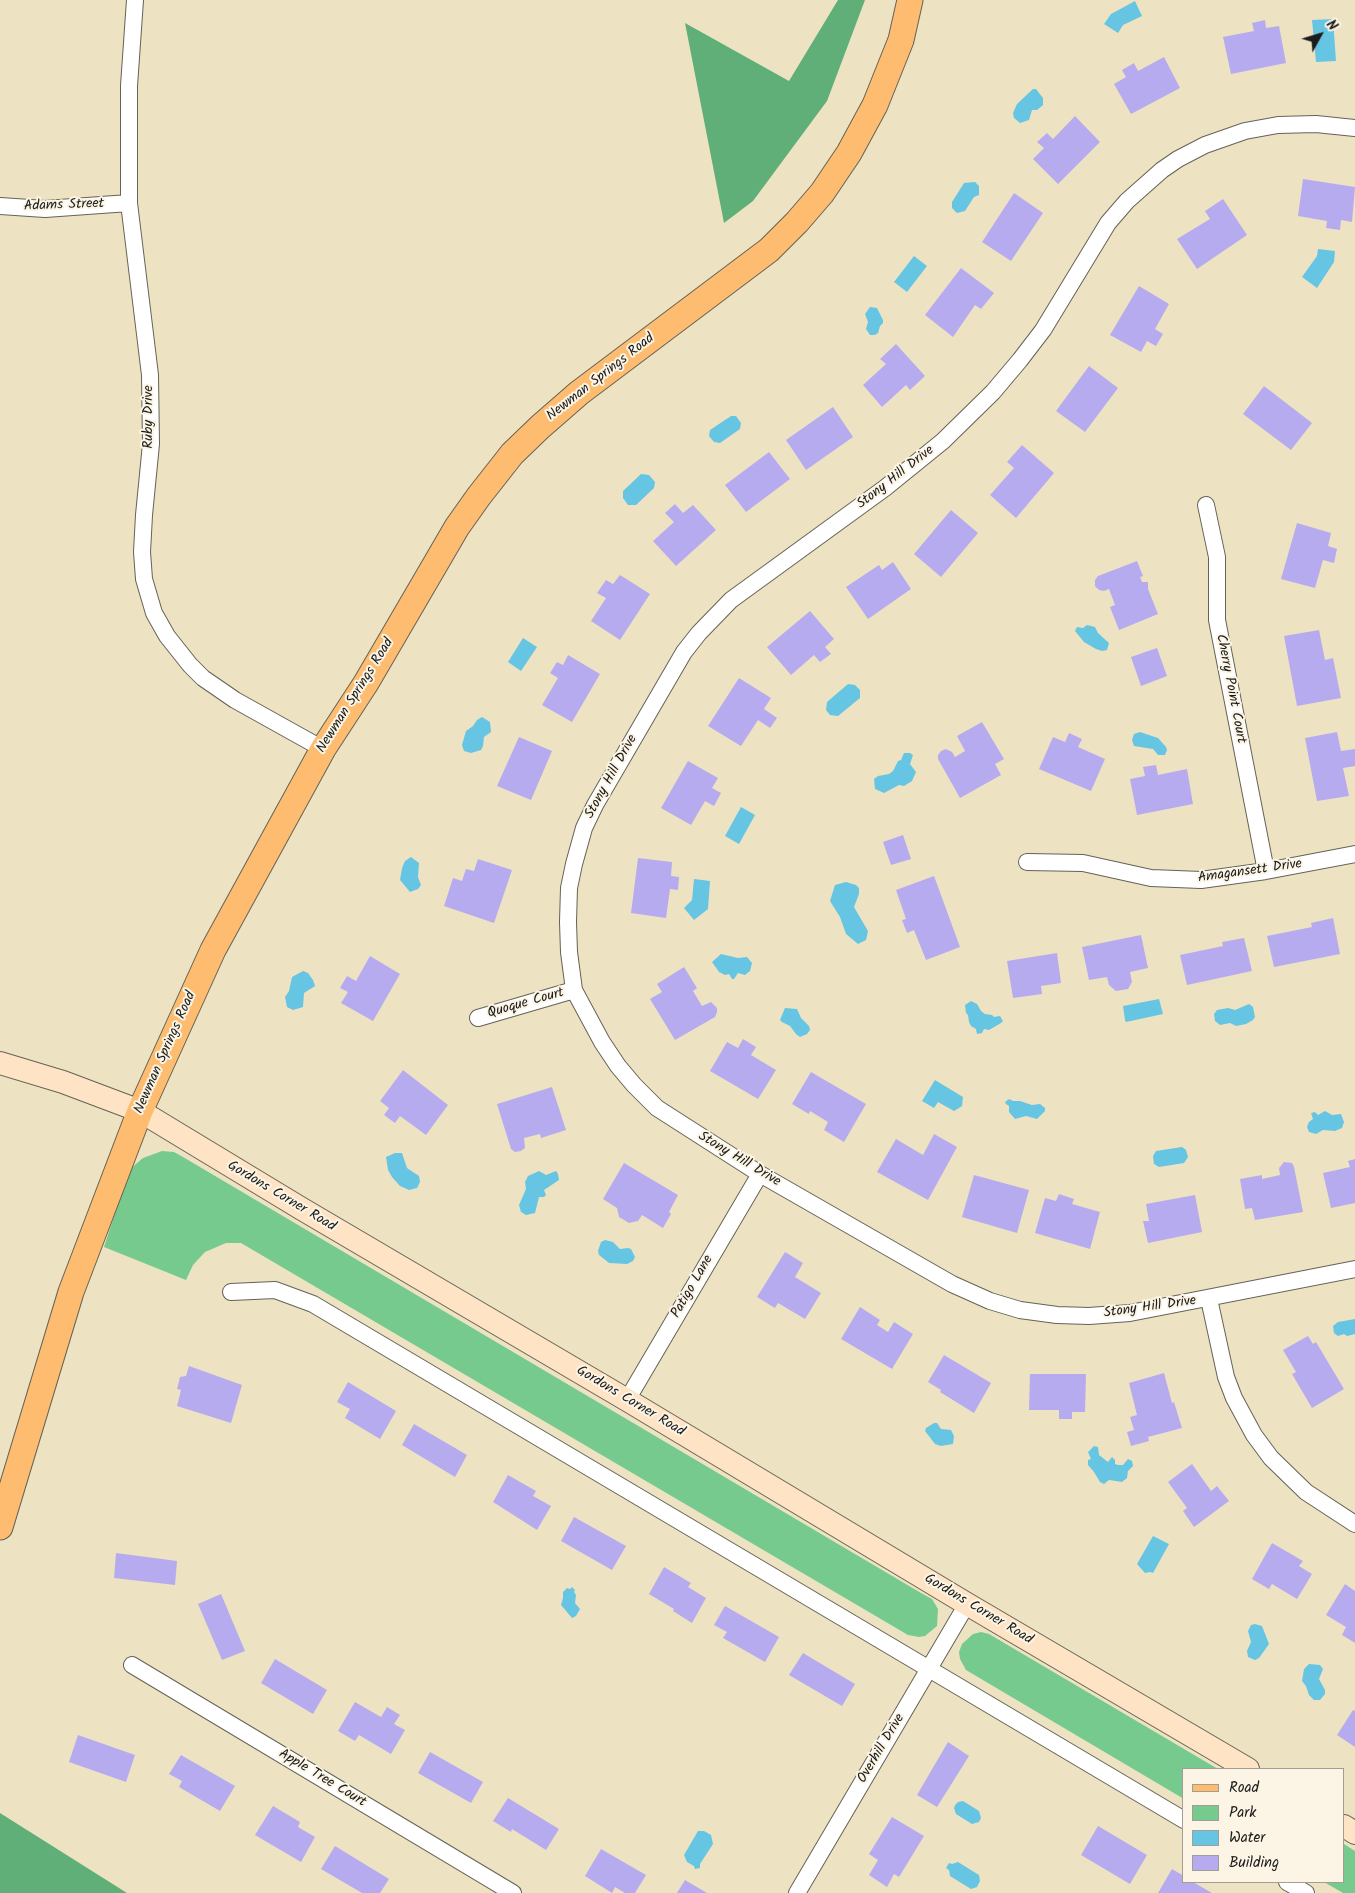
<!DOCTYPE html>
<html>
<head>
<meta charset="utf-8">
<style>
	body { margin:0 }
	#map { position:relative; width:1355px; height:1893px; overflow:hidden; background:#ede3c3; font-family:Kalam,sans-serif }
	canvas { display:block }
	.legend { position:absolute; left:1182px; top:1768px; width:162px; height:115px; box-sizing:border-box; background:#fcf5e5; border:1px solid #a29e95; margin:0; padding:6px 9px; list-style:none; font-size:15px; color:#1c1c1c }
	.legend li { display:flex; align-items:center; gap:10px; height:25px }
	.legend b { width:25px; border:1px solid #a29e95 }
	.north { position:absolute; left:1295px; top:10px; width:50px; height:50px; -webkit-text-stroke:4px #fcf5e5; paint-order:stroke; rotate:51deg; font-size:14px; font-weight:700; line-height:20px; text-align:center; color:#1c1c1c }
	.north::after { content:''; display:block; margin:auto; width:18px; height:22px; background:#1c1c1c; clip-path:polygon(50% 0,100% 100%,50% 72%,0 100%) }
</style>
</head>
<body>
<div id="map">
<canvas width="1355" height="1893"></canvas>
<ul class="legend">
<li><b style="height:6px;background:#fdbc6f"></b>Road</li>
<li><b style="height:14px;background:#76ca8d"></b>Park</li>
<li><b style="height:14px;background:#65c5e3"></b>Water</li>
<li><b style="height:14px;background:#b7abef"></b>Building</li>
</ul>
<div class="north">N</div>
</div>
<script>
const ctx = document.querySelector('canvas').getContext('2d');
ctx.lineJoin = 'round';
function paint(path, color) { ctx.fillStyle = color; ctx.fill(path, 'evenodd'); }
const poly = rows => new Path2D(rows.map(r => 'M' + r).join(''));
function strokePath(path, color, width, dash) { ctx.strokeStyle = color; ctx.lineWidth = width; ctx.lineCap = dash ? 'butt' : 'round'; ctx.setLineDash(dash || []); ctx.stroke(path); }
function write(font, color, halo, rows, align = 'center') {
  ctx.font = font + ' Kalam,sans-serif'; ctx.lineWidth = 4; ctx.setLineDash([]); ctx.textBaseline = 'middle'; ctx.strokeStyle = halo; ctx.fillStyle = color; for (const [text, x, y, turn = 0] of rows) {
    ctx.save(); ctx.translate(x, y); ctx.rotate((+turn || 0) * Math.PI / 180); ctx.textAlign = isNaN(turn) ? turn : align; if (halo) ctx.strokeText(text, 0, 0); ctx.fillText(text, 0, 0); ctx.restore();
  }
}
const green = poly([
	[162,1151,174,1152,183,1157,921,1593,932,1599,938,1609,937,1626,925,1636,919,1637,908,1635,241,1243,226,1243,205,1252,193,1265,186,1280,104,1247,129,1170,143,1158],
	[981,1632,989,1634,1218,1769,1184,1769,1184,1799,966,1670,960,1659,959,1652,962,1644,973,1634],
	[1344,1844,1355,1851,1355,1893,1343,1893,1324,1882,1344,1882]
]);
const forest = poly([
	[838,0,865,0,827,101,753,201,724,223,685,23,789,81],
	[0,1813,127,1893,0,1893]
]);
const water = poly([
	[1135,1,1142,16,1123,25,1118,33,1104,24,1111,14],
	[1333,19,1336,61,1316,62,1312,20],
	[1033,89,1036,89,1043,98,1043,105,1037,110,1032,110,1029,120,1020,123,1014,118,1013,113,1017,104],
	[975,182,979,186,979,195,974,197,965,211,957,213,952,208,952,202,964,183],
	[1318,249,1335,251,1334,262,1317,288,1302,277,1317,256],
	[914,256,927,266,907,292,894,282],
	[870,307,877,308,883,320,883,323,880,326,878,333,875,335,870,335,866,329,868,322,865,314],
	[731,416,736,416,741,423,740,429,720,443,714,442,709,436,710,430],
	[641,474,649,475,655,482,654,488,636,505,628,505,623,498,623,491],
	[1087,625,1095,627,1098,633,1109,643,1107,650,1102,651,1096,649,1084,642,1075,631,1077,627,1083,628],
	[523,638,537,647,521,671,508,662],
	[848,684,855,685,860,690,860,698,838,716,830,715,826,710,827,702],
	[482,717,490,722,491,732,484,737,483,746,481,750,471,753,464,751,462,745,466,731,473,726,477,720],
	[1140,732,1158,738,1166,747,1167,750,1165,755,1158,755,1153,749,1134,746,1132,740,1134,734],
	[904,753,910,753,913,755,910,764,916,772,912,781,904,786,899,785,884,793,875,789,874,779,878,776,889,774,893,771,898,761,901,760],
	[741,807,755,815,739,844,725,836],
	[411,857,419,863,418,877,421,885,418,889,410,892,400,880,402,868,405,861],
	[694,879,710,881,708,909,694,920,684,908,692,900],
	[846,882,856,885,859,888,859,894,854,907,868,931,866,940,858,944,846,934,840,917,830,901,835,885],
	[721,954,738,958,747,957,752,963,750,971,745,975,738,973,734,979,732,979,729,974,725,975,719,972,712,962],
	[303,971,308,973,313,980,315,986,304,993,303,1007,293,1010,287,1007,285,997,289,991,292,977],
	[1159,999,1163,1014,1126,1022,1125,1020,1123,1006],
	[971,1001,977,1004,981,1011,985,1014,992,1015,994,1017,1000,1016,1003,1021,1001,1023,989,1030,984,1029,982,1033,977,1034,976,1029,971,1026,969,1022,968,1015,966,1013,965,1005],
	[1249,1004,1253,1007,1255,1017,1253,1020,1246,1024,1236,1026,1230,1023,1220,1025,1215,1021,1214,1014,1217,1010,1228,1008,1235,1010],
	[785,1008,797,1009,801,1018,809,1026,810,1030,807,1034,800,1037,796,1034,790,1026,782,1022,780,1020],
	[935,1080,963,1097,962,1106,959,1108,954,1111,938,1102,934,1108,922,1101],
	[1009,1099,1013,1101,1020,1101,1032,1105,1040,1104,1045,1108,1045,1111,1037,1119,1026,1116,1015,1119,1009,1112,1009,1106,1006,1104,1005,1102],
	[1325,1111,1332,1115,1341,1114,1344,1122,1342,1128,1335,1131,1323,1130,1316,1134,1309,1132,1307,1127,1309,1122,1313,1119,1311,1113,1315,1112,1318,1115],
	[1182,1147,1186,1150,1188,1157,1184,1163,1159,1167,1154,1164,1153,1156,1156,1151],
	[395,1153,402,1153,407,1168,419,1176,420,1182,417,1188,409,1190,400,1186,392,1177,388,1170,386,1157],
	[539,1171,546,1175,556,1171,558,1174,559,1180,544,1190,546,1195,544,1197,539,1197,535,1213,526,1215,521,1212,519,1205,526,1189,525,1182,528,1176],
	[605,1240,613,1242,620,1249,628,1248,631,1249,635,1257,633,1261,627,1264,609,1263,599,1255,598,1251,601,1242],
	[1355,1319,1355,1334,1347,1336,1344,1334,1338,1336,1334,1333,1333,1326,1338,1322],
	[934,1423,937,1423,941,1429,951,1430,954,1436,953,1444,941,1446,935,1444,925,1431,926,1428],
	[1094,1446,1098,1447,1099,1455,1108,1462,1112,1457,1115,1460,1115,1464,1118,1465,1123,1465,1128,1459,1132,1461,1133,1466,1128,1471,1127,1478,1122,1482,1109,1480,1104,1484,1100,1482,1094,1472,1088,1465,1088,1460,1091,1459,1088,1452],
	[1153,1536,1169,1544,1153,1573,1150,1572,1145,1573,1137,1564],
	[572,1587,575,1590,574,1592,576,1595,575,1603,580,1609,576,1616,572,1618,561,1605,563,1598,563,1592,567,1588,570,1589],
	[1255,1624,1262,1626,1269,1644,1259,1658,1255,1660,1248,1657,1247,1651,1251,1642,1248,1631,1251,1625],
	[1309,1664,1320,1665,1323,1669,1319,1679,1325,1690,1325,1694,1320,1700,1314,1700,1309,1695,1306,1686,1302,1681,1304,1669],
	[963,1801,979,1811,981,1818,979,1822,972,1824,956,1814,954,1808,955,1805,958,1802],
	[698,1831,704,1831,711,1835,713,1844,700,1864,700,1868,695,1869,694,1866,687,1862,684,1855],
	[958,1862,979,1875,980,1881,977,1887,971,1889,950,1876,949,1870,946,1868,949,1863,952,1864]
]);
const building = poly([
	[1265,20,1266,28,1279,26,1286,63,1231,74,1223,37,1254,31,1252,23],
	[1164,57,1180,88,1131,114,1114,84,1126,77,1122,70,1134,63,1138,71],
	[1075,116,1100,142,1058,184,1033,159,1044,148,1037,142,1047,133,1053,139],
	[1303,179,1355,187,1352,222,1341,220,1340,230,1326,228,1327,221,1298,216],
	[1014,193,1043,213,1011,261,982,242],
	[1223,199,1247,235,1197,269,1177,239,1210,219,1205,211],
	[961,268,994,293,981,309,975,305,953,337,925,315],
	[1139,286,1169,304,1155,329,1163,334,1156,346,1147,341,1141,352,1110,335],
	[896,344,925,376,910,390,906,385,882,407,863,385,886,364,880,359],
	[1089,366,1118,388,1085,432,1056,411],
	[1264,386,1312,423,1291,450,1243,414],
	[833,407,853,437,806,470,786,440],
	[1022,445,1054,473,1016,518,990,495,1014,468,1007,462],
	[769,452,790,479,746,512,725,485],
	[675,504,683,513,693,505,716,530,676,566,653,541,674,522,665,513],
	[951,510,978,533,941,577,914,554],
	[1297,523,1331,533,1328,546,1337,549,1334,563,1323,560,1315,588,1281,579],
	[1137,561,1143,576,1140,577,1142,582,1148,582,1148,589,1158,614,1119,630,1110,607,1115,605,1109,589,1104,591,1099,590,1095,586,1095,580,1098,576],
	[893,562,911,589,868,619,846,587,879,565,882,570],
	[620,575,650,594,620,640,591,621,606,598,597,593,606,580,613,584],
	[810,611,834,639,825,647,831,654,820,662,814,655,791,675,767,647],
	[1319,630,1325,660,1333,658,1341,698,1297,706,1284,636],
	[1157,648,1167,676,1141,686,1131,657],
	[568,655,600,674,572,722,542,705,558,678,550,673,557,662,563,665],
	[739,678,771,698,764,709,777,718,770,728,758,720,741,746,708,726],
	[982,722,1004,759,995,764,1001,775,960,798,938,759,938,755,941,751,946,749,952,752,955,757,965,751,957,736],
	[1337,732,1341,751,1355,749,1355,766,1343,768,1349,796,1317,801,1305,738],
	[1069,733,1082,739,1078,747,1105,759,1091,791,1039,769,1053,737,1065,742],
	[519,737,552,751,531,800,497,786],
	[688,761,718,778,712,788,721,793,714,806,705,801,691,825,661,808],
	[1156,765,1158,775,1187,769,1193,804,1137,815,1130,779,1145,776,1143,767],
	[903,835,911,859,891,865,883,842],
	[638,858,672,862,671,876,679,877,678,890,670,889,666,918,631,913],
	[478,859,512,870,494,923,444,906,453,878,462,881,466,869,474,871],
	[934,876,960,947,926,960,914,930,907,933,902,920,906,919,896,890],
	[1333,918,1340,954,1274,967,1267,936,1312,927,1311,923],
	[1141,935,1148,968,1130,972,1132,982,1128,989,1116,991,1109,985,1107,977,1089,980,1082,947],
	[1244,938,1252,971,1187,985,1180,955,1223,946,1222,942],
	[1057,953,1061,983,1041,986,1042,994,1013,998,1007,961],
	[370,956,400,974,373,1021,341,1003,348,992,340,988,347,976,356,981],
	[684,967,697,988,693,991,702,1006,711,1002,717,1008,717,1012,715,1017,675,1040,650,999,662,992,657,984],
	[743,1039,756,1047,751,1055,776,1070,758,1099,710,1071,727,1042,738,1048],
	[403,1070,448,1105,426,1135,400,1116,395,1123,384,1115,389,1108,380,1101],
	[811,1072,866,1104,844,1142,824,1130,828,1122,810,1111,809,1114,792,1104],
	[552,1087,566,1130,541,1138,540,1134,524,1138,525,1148,521,1151,515,1152,511,1149,497,1104],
	[934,1134,957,1147,928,1200,877,1172,896,1139,923,1155],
	[1355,1159,1355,1203,1331,1208,1323,1173,1350,1167,1348,1161],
	[1284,1162,1292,1163,1294,1167,1303,1212,1255,1220,1252,1208,1245,1209,1240,1179,1262,1175,1262,1179,1280,1175,1279,1168],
	[624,1163,678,1195,669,1212,671,1214,663,1228,642,1215,638,1221,629,1223,619,1217,617,1208,603,1199],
	[974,1175,1029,1190,1017,1233,962,1217],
	[1059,1194,1074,1199,1072,1204,1100,1212,1090,1249,1035,1233,1045,1198,1056,1201],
	[1195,1195,1202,1232,1148,1243,1143,1221,1149,1221,1146,1204],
	[785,1252,803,1263,795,1277,821,1293,805,1319,778,1303,775,1308,757,1297],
	[860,1307,880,1320,877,1325,888,1332,894,1322,913,1334,892,1369,841,1339],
	[1308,1336,1313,1344,1316,1342,1344,1389,1312,1408,1292,1374,1296,1372,1283,1350],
	[944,1355,991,1383,974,1413,940,1392,941,1390,928,1382],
	[189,1366,242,1385,231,1423,177,1406,181,1390,177,1389,180,1377,186,1376],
	[1164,1373,1172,1403,1174,1402,1182,1428,1148,1437,1149,1441,1131,1446,1127,1432,1134,1430,1130,1417,1137,1415,1129,1383],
	[1030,1374,1086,1374,1085,1412,1072,1412,1072,1419,1059,1419,1059,1410,1029,1410],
	[348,1382,396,1411,380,1439,345,1418,350,1409,337,1402],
	[414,1424,467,1455,455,1477,402,1445],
	[1192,1464,1211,1491,1217,1486,1229,1501,1194,1527,1183,1511,1187,1508,1168,1482],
	[508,1475,536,1491,533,1496,551,1506,537,1530,493,1502],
	[574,1517,626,1546,612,1570,561,1541],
	[1272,1543,1303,1561,1299,1566,1312,1574,1297,1599,1272,1584,1269,1589,1252,1579],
	[116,1553,177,1561,175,1585,114,1578],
	[664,1567,691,1583,688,1587,706,1598,692,1623,673,1611,674,1609,649,1594],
	[1345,1584,1355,1591,1355,1643,1342,1635,1346,1627,1326,1615],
	[221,1594,245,1651,222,1660,198,1604],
	[725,1606,779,1637,765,1662,723,1638,727,1632,714,1625],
	[803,1653,855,1684,842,1706,789,1675],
	[275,1659,327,1690,313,1714,261,1683],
	[355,1702,381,1717,387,1707,400,1715,394,1724,405,1730,391,1754,359,1735,355,1741,338,1731],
	[1353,1710,1355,1711,1355,1747,1337,1735],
	[78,1735,135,1755,126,1782,69,1762],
	[948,1742,969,1756,937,1807,917,1795],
	[430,1752,483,1782,471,1803,418,1773],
	[181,1755,235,1786,220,1811,179,1787,182,1781,169,1774],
	[508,1798,559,1829,546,1850,512,1829,511,1832,493,1821],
	[273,1806,300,1822,298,1827,315,1837,301,1862,255,1835],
	[892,1817,924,1836,899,1877,894,1874,887,1887,869,1875,878,1860,869,1854],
	[1098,1826,1147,1855,1130,1884,1081,1855],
	[335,1846,389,1879,380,1893,362,1893,321,1869],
	[601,1849,646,1875,635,1893,625,1893,615,1887,612,1893,585,1876],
	[1172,1869,1184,1876,1184,1882,1193,1882,1212,1893,1158,1893],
	[685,1880,707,1893,677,1893]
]);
const street = poly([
	[135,0,129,86,129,203,150,375,151,444,144,515,142,552,144,579,154,613,167,636,190,665,203,678,235,700,323,749],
	[1355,128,1316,124,1278,125,1245,131,1205,145,1178,159,1162,170,1127,201,1108,223,1043,330,1020,360,993,392,943,441,885,488,731,600,699,633,684,652,595,805,584,828,574,864,569,888,568,922,569,952,574,990,602,1042,618,1066,634,1085,657,1108,760,1174,952,1284,990,1301,1020,1310,1057,1315,1089,1316,1130,1313,1355,1269],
	[0,206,45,209,129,203],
	[1206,505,1217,557,1217,620,1266,871],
	[1027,862,1083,863,1151,878,1201,880,1266,871,1355,854],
	[478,1018,574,990],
	[231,1292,275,1290,313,1304,1184,1820],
	[1209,1299,1226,1377,1234,1398,1254,1435,1271,1458,1306,1492,1355,1524],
	[627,1400,760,1174],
	[132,1665,513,1893],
	[1287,1882,1306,1893],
	[797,1893,967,1604]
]);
const secondary = poly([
	[0,1063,63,1082,140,1111,302,1209,627,1400,967,1604,1248,1769],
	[1344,1826,1355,1833]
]);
const primary = poly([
	[0,1527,71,1292,140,1111,213,950,323,749,366,683,457,527,479,496,512,454,540,427,579,393,769,250,797,222,822,193,849,153,875,105,901,40,910,0]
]);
const streetNames = [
	["Adams Street",64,206,-2],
	["Newman Springs Road",601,378,-38],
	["Ruby Drive",150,417,-90],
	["Stony Hill Drive",896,478,-38],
	["Cherry Point Court",1230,689,79],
	["Newman Springs Road",356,696,-58],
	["Stony Hill Drive",612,777,-61],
	["Amagansett Drive",1250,872,-8],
	["Quoque Court",526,1004,-16],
	["Newman Springs Road",166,1053,-66],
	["Stony Hill Drive",739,1160,31],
	["Gordons Corner Road",281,1197,31],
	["Patigo Lane",693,1287,-60],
	["Stony Hill Drive",1150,1308,-8],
	["Gordons Corner Road",630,1402,31],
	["Gordons Corner Road",978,1610,31],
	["Overhill Drive",882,1749,-59],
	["Apple Tree Court",322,1779,31]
];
paint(green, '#76ca8d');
paint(forest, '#60ae78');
paint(water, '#65c5e3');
paint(building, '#b7abef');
strokePath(street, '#656256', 18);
strokePath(secondary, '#656256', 24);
strokePath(primary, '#656256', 27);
strokePath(street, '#fff', 16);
strokePath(secondary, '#fee4c5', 22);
strokePath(primary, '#fdbc6f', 25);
write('14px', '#1c1c1c', '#fcf5e5', streetNames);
</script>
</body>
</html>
